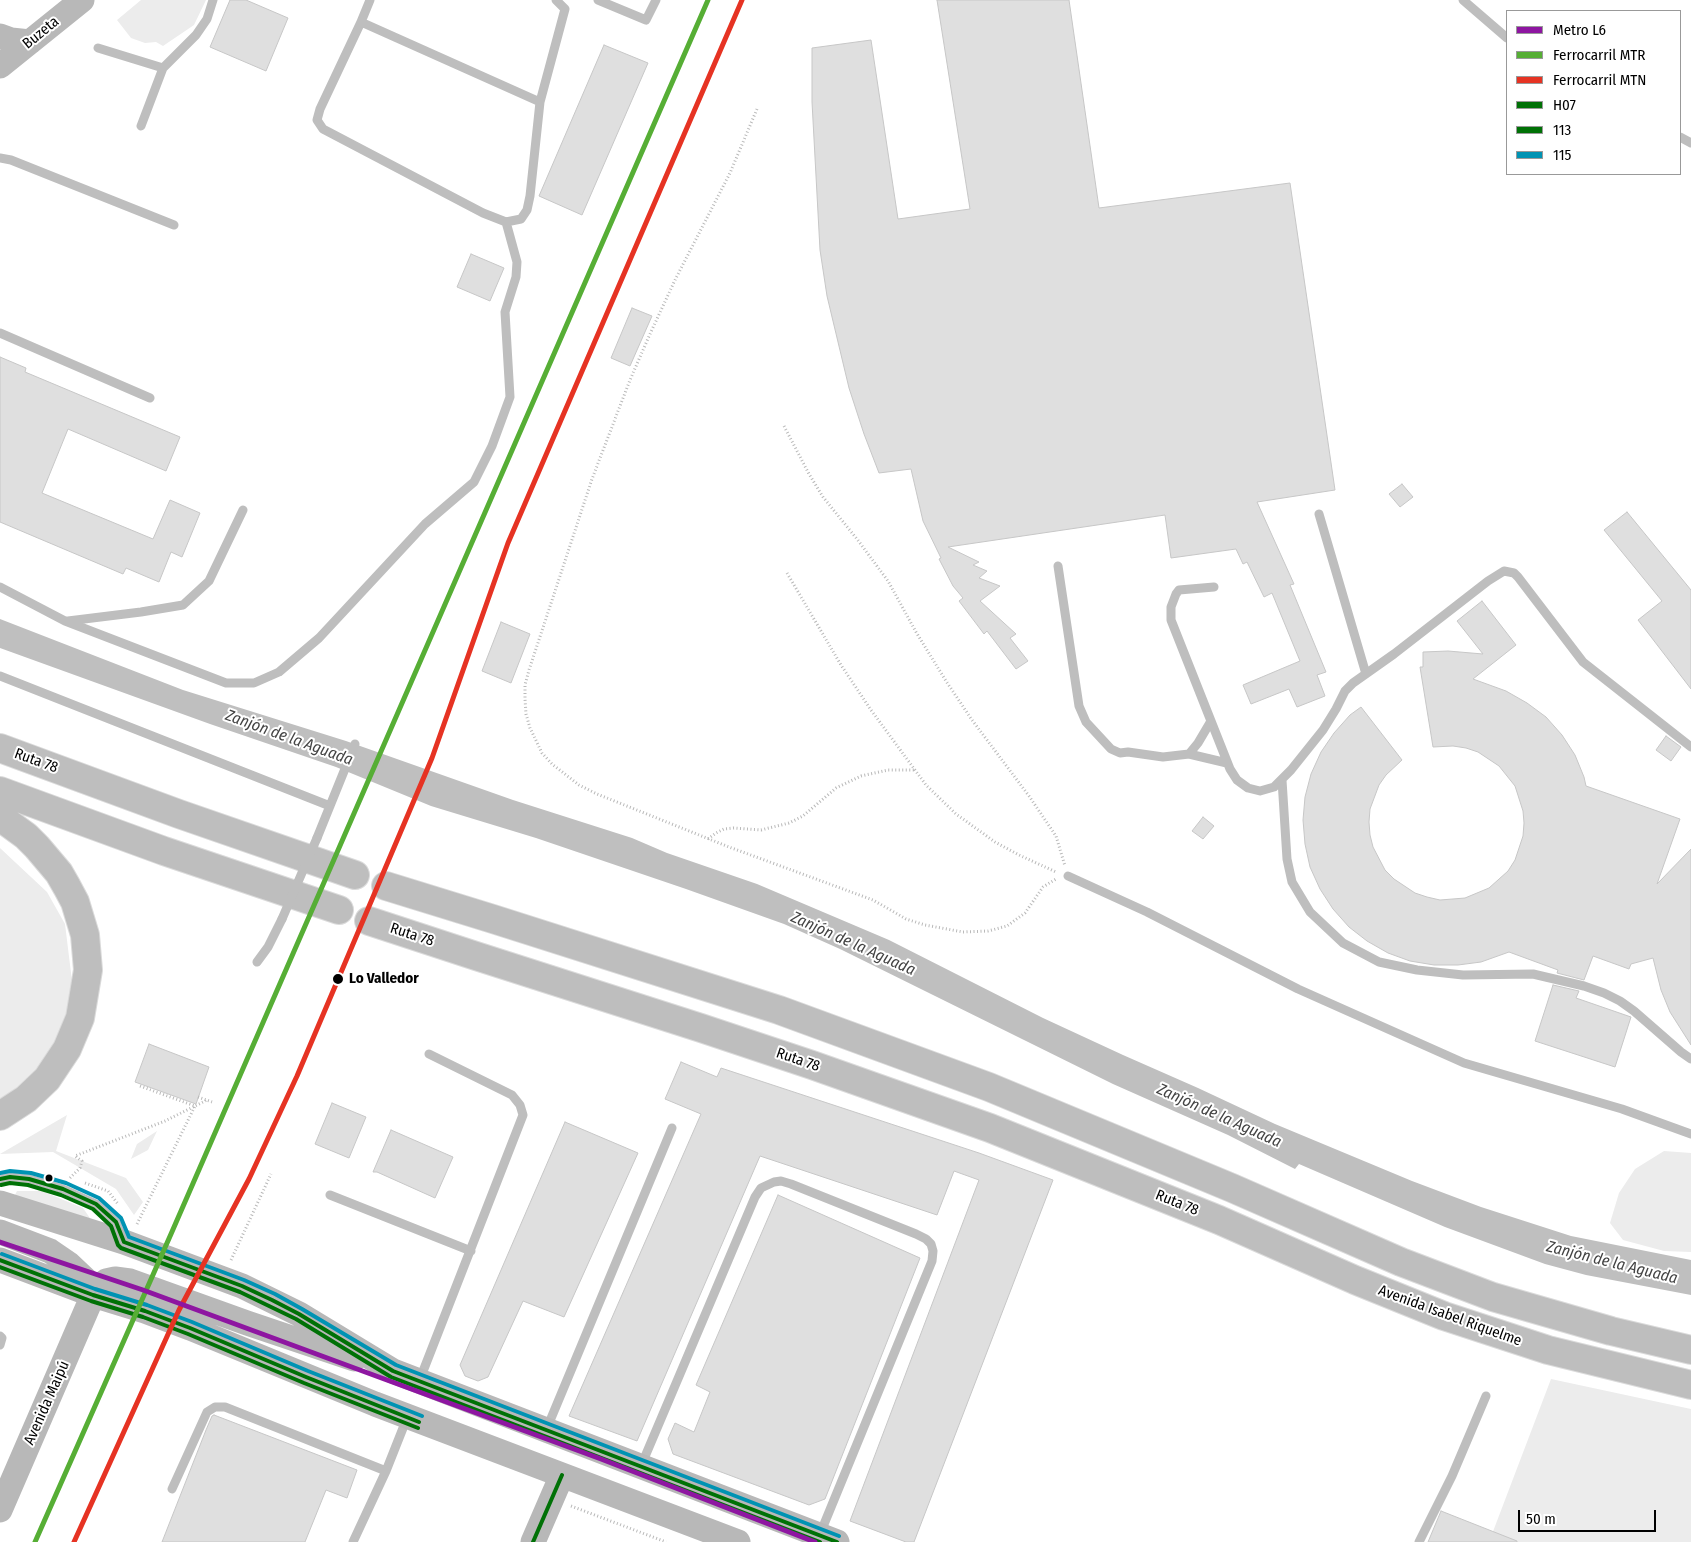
<!DOCTYPE html>
<html>
<head>
<meta charset="utf-8">
<style>
	body { margin:0 }
	#map { position:relative; width:1691px; height:1542px; overflow:hidden; background:#fff; font-family:"Fira Sans Condensed",sans-serif }
	canvas { display:block }
	.legend { position:absolute; left:1506px; top:10px; width:175px; height:165px; box-sizing:border-box; background:#fff; border:1px solid #999; margin:0; padding:6px 9px; list-style:none; font-size:15px; color:#000 }
	.legend li { display:flex; align-items:center; gap:10px; height:25px }
	.legend b { width:25px; border:1px solid #999 }
	.scale { position:absolute; left:1518px; top:1510px; width:138px; height:22px; box-sizing:border-box; border:2px solid #000; border-top:0; padding-left:6px; font-size:15px; line-height:18px; white-space:nowrap; color:#000; -webkit-text-stroke:4px #fff; paint-order:stroke }
</style>
</head>
<body>
<div id="map">
<canvas width="1691" height="1542"></canvas>
<ul class="legend">
<li><b style="height:6px;background:#8e16a1"></b>Metro L6</li>
<li><b style="height:6px;background:#56ae35"></b>Ferrocarril MTR</li>
<li><b style="height:6px;background:#e63323"></b>Ferrocarril MTN</li>
<li><b style="height:6px;background:#007106"></b>H07</li>
<li><b style="height:6px;background:#007106"></b>113</li>
<li><b style="height:6px;background:#0093b3"></b>115</li>
</ul>
<div class="scale">50 m</div>
</div>
<script>
const ctx = document.querySelector('canvas').getContext('2d');
ctx.lineJoin = 'round';
function paint(path, color) { ctx.fillStyle = color; ctx.fill(path, 'evenodd'); }
const poly = rows => new Path2D(rows.map(r => 'M' + r).join(''));
function strokePath(path, color, width, dash) { ctx.strokeStyle = color; ctx.lineWidth = width; ctx.lineCap = dash ? 'butt' : 'round'; ctx.setLineDash(dash || []); ctx.stroke(path); }
function write(font, color, halo, rows, align = 'center') {
  ctx.font = font + ' "Fira Sans Condensed",sans-serif'; ctx.lineWidth = 4; ctx.setLineDash([]); ctx.textBaseline = 'middle'; ctx.strokeStyle = halo; ctx.fillStyle = color; for (const [text, x, y, turn = 0] of rows) {
    ctx.save(); ctx.translate(x, y); ctx.rotate((+turn || 0) * Math.PI / 180); ctx.textAlign = isNaN(turn) ? turn : align; if (halo) ctx.strokeText(text, 0, 0); ctx.fillText(text, 0, 0); ctx.restore();
  }
}
const green = poly([
	[141,0,206,0,194,25,163,46,156,42,145,43,131,38,117,20],
	[0,848,47,892,65,924,72,981,66,1017,50,1054,33,1078,0,1101],
	[67,1115,56,1151,126,1178,143,1202,134,1215,116,1189,53,1152,0,1154],
	[157,1131,148,1150,131,1159,137,1144],
	[1664,1151,1691,1153,1691,1252,1664,1251,1623,1240,1610,1223,1619,1193,1635,1169],
	[17,1191,42,1191,83,1208,94,1224,15,1195],
	[1551,1379,1691,1409,1691,1542,1489,1542]
]);
const water = poly([
	[0,619,183,690,346,741,513,800,632,838,667,853,757,884,889,940,1043,1018,1123,1055,1198,1088,1275,1124,1412,1181,1481,1207,1571,1236,1691,1260,1691,1295,1586,1275,1545,1264,1445,1227,1299,1164,1295,1169,1228,1135,1113,1084,840,949,784,924,686,889,536,838,431,806,336,767,210,724,0,648]
]);
const building = poly([
	[230,0,246,0,288,18,266,71,210,47,230,0],
	[937,0,1069,0,1099,208,1290,183,1335,490,1257,502,1294,584,1290,585,1326,672,1317,675,1325,696,1297,707,1289,689,1251,704,1243,685,1300,661,1272,593,1264,597,1247,562,1243,564,1236,549,1171,558,1165,515,948,547,979,562,973,565,987,571,979,578,1000,586,980,601,1016,634,1010,638,1028,661,1016,669,987,631,984,634,959,601,963,598,953,586,939,559,941,558,923,521,911,469,879,473,864,434,849,388,827,296,820,250,812,102,812,48,871,40,898,219,970,209,937,0],
	[604,45,648,63,582,215,539,196,604,45],
	[471,254,504,268,490,301,457,287,471,254],
	[632,308,652,316,630,366,611,358,632,308],
	[0,357,26,368,25,372,180,437,166,471,68,429,42,493,153,539,170,500,200,513,182,557,171,552,159,582,126,568,123,574,0,522,0,357],
	[1402,484,1413,497,1400,507,1389,494,1402,484],
	[1627,512,1691,590,1691,689,1638,620,1662,601,1604,530,1627,512],
	[1482,601,1516,645,1473,679,1506,691,1527,703,1546,717,1562,735,1575,755,1584,777,1586,786,1680,819,1657,884,1691,849,1691,1045,1670,1012,1661,990,1653,958,1631,964,1629,969,1593,956,1584,980,1557,973,1558,970,1509,952,1481,962,1458,965,1434,965,1410,961,1388,953,1367,941,1349,927,1333,909,1320,889,1310,867,1305,844,1303,820,1305,797,1311,774,1321,752,1334,733,1350,715,1361,707,1402,760,1386,775,1379,785,1370,809,1369,822,1370,835,1373,847,1385,870,1394,879,1415,893,1427,897,1440,900,1465,898,1489,888,1508,871,1515,860,1523,836,1524,823,1523,811,1515,786,1499,766,1478,752,1466,748,1453,746,1433,747,1420,667,1423,667,1423,652,1448,651,1483,654,1457,621,1482,601],
	[501,622,530,634,511,683,482,671,501,622],
	[1666,736,1681,747,1671,761,1656,750,1666,736],
	[1203,817,1214,826,1203,839,1192,831,1203,817],
	[1553,985,1579,991,1576,998,1631,1017,1615,1067,1535,1041,1553,985],
	[149,1044,209,1067,196,1104,135,1082,149,1044],
	[681,1062,717,1077,721,1068,979,1153,1053,1180,914,1542,906,1542,850,1521,979,1180,954,1171,937,1215,760,1156,637,1441,569,1416,701,1114,665,1099,681,1062],
	[332,1103,366,1117,349,1158,315,1144,332,1103],
	[565,1122,638,1153,564,1317,523,1301,488,1377,478,1381,465,1376,460,1365,565,1122],
	[391,1130,453,1157,435,1198,377,1172,373,1172,391,1130],
	[778,1195,920,1258,825,1499,809,1505,673,1454,668,1439,675,1423,694,1432,710,1392,696,1385,778,1195],
	[214,1415,357,1470,347,1498,326,1490,305,1542,162,1542,206,1430,212,1416,214,1415],
	[1441,1511,1517,1541,1517,1542,1428,1542,1441,1511]
]);
const path = poly([
	[757,109,730,173,675,280,650,334,630,380,592,479,529,670,525,685,525,699,526,714,530,728,542,753,552,764,579,785,597,794,729,847,873,900,906,919,925,925,963,932,988,931,1007,926,1025,913,1043,887,1056,879],
	[784,426,809,474,823,497,857,539,888,581,916,632,946,681,972,720,1029,796,1056,836,1065,866],
	[787,573,841,665,871,710,926,785,956,814,995,842,1019,855,1056,872],
	[708,839,716,833,724,829,734,828,761,830,789,823,803,816,836,788,861,776,888,770,914,770],
	[198,1097,212,1102],
	[70,1178,80,1168,82,1161,75,1156,165,1121,207,1100],
	[85,1183,108,1191,118,1204],
	[137,1224,195,1106,140,1086],
	[231,1260,271,1174],
	[571,1506,666,1542]
]);
const lane = poly([
	[370,0,361,22,540,102],
	[598,0,646,20,656,0],
	[1463,0,1507,38],
	[98,48,163,68,196,35,207,19,213,0],
	[141,126,163,68],
	[1680,137,1691,143],
	[0,158,11,160,174,225],
	[506,222,521,219,527,210,530,196,540,102,565,9,556,0],
	[0,333,150,398],
	[1319,514,1366,674],
	[1058,566,1079,706,1086,722,1111,749,1120,753,1128,752,1163,757,1189,754,1227,763],
	[0,587,65,621,226,683,254,683,279,672,319,638,425,524,474,482,492,446,510,397,505,312,516,277,517,262,506,222,483,213,323,129,317,120,320,109,361,22],
	[1214,587,1179,590,1176,594,1171,607,1171,620,1230,769,1237,780,1248,788,1260,791,1274,787,1291,770,1323,730,1336,709,1345,691,1353,683,1394,654,1488,581,1504,571,1514,573,1518,577,1583,662,1691,747],
	[68,621,141,612,183,605,209,581,243,510],
	[0,676,330,806],
	[1189,754,1198,743,1211,721],
	[1282,780,1287,859,1292,882,1310,912,1343,943,1379,962,1417,970,1463,975,1533,974,1584,986,1604,993,1620,1001,1634,1011,1681,1052,1691,1059],
	[317,838,355,744],
	[1068,876,1147,912,1298,989,1464,1063,1622,1109,1691,1134],
	[257,962,268,947,282,919],
	[0,1179,10,1177,29,1179,63,1189,96,1204,116,1222,122,1237],
	[330,1195,471,1251],
	[0,1336,2,1338,0,1345],
	[420,1379,523,1115,520,1105,512,1095,429,1054],
	[547,1428,672,1128],
	[641,1466,755,1197,761,1188,774,1182,781,1181,791,1184,916,1234,926,1239,931,1244,933,1251,932,1261,820,1534],
	[172,1489,207,1412,215,1407,225,1407,386,1471],
	[353,1542,386,1471,407,1418],
	[1419,1542,1452,1476,1486,1396]
]);
const secondary = poly([
	[0,36,11,40,30,42],
	[0,66,82,0],
	[0,1203,124,1242,242,1286,299,1314,393,1371,837,1542],
	[0,1232,50,1251,69,1264,86,1280,93,1295],
	[0,1260,93,1295,145,1311,190,1328,375,1404,738,1542],
	[0,1510,93,1295,100,1286,106,1281,115,1279,130,1281,247,1323,354,1359],
	[533,1542,562,1475]
]);
const highway = poly([
	[0,748,179,814,355,875],
	[0,791,164,851,339,910],
	[0,817,26,836,37,847,59,873,67,887,75,902,85,935,88,970,80,1018,67,1049,47,1079,26,1099,0,1116],
	[386,886,493,919,779,1010,989,1087,1232,1188,1401,1262,1493,1297,1611,1331,1691,1350],
	[369,921,476,956,701,1028,812,1065,990,1128,1219,1220,1355,1280,1444,1316,1548,1350,1691,1385]
]);
const laneBridge = poly([
	[282,919,317,838]
]);
const bus1 = poly([
	[0,1179,10,1177,29,1179,63,1189,96,1204,116,1222,124,1242,242,1286,272,1300,299,1314,393,1371,837,1542],
	[0,1260,93,1295,145,1311,190,1328,306,1377,419,1422],
	[533,1542,562,1475]
]);
const bus2 = poly([
	[1,1185,10,1183,28,1185,61,1195,93,1209,111,1226,118,1245,121,1248,240,1292,269,1306,296,1319,391,1377,820,1542],
	[0,1267,91,1301,143,1317,188,1334,304,1383,418,1428]
]);
const bus3 = poly([
	[0,1173,10,1171,31,1173,66,1183,99,1198,121,1218,129,1237,244,1280,275,1294,302,1309,396,1365,839,1536],
	[2,1254,95,1289,147,1305,192,1322,308,1371,422,1416]
]);
const rail1 = poly([
	[35,1542,171,1234,708,0]
]);
const rail2 = poly([
	[74,1542,179,1310,249,1179,297,1076,432,758,508,543,742,0]
]);
const metro1 = poly([
	[0,1242,143,1290,601,1459,815,1542]
]);
const markers = [
	[338,979,6,"#000"],
	[49,1178,4.5,"#000"]
];
const streetNames = [
	["Buzeta",41,33,-39],
	["Ruta 78",36,761,20],
	["Ruta 78",412,935,18],
	["Ruta 78",798,1060,19],
	["Ruta 78",1177,1203,22],
	["Avenida Isabel Riquelme",1450,1316,20],
	["Avenida Maipú",47,1403,-66]
];
const stopNames = [
	["Lo Valledor",349,979]
];
const waterNames = [
	["Zanjón de la Aguada",289,738,20],
	["Zanjón de la Aguada",853,944,24],
	["Zanjón de la Aguada",1219,1116,24],
	["Zanjón de la Aguada",1612,1263,14]
];
paint(green, '#ececec');
paint(water, '#bfbfbf');
paint(building, '#dfdfdf');
strokePath(building, '#c7c7c7', 1);
strokePath(highway, '#dbdbdb', 30);
strokePath(path, '#b9b9b9', 3, [1, 2.5]);
strokePath(lane, '#bebebe', 9);
strokePath(secondary, '#b8b8b8', 25);
strokePath(highway, '#bebebe', 28);
strokePath(laneBridge, '#bebebe', 9);
strokePath(bus1, '#007106', 4);
strokePath(bus2, '#007106', 4);
strokePath(bus3, '#0093b3', 4);
strokePath(rail1, '#56ae35', 5);
strokePath(rail2, '#e63323', 5);
strokePath(metro1, '#8e16a1', 5);
for (const [x, y, r, color] of markers) { const dot = new Path2D(); dot.arc(x, y, r, 0, 2 * Math.PI); ctx.fillStyle = color; ctx.fill(dot); strokePath(dot, '#fff', 2); }
write('15px', '#000', '#fff', streetNames);
write('bold 15px', '#000', '#fff', stopNames, 'left');
write('italic 16px', '#444', '#fff', waterNames);
</script>
</body>
</html>
